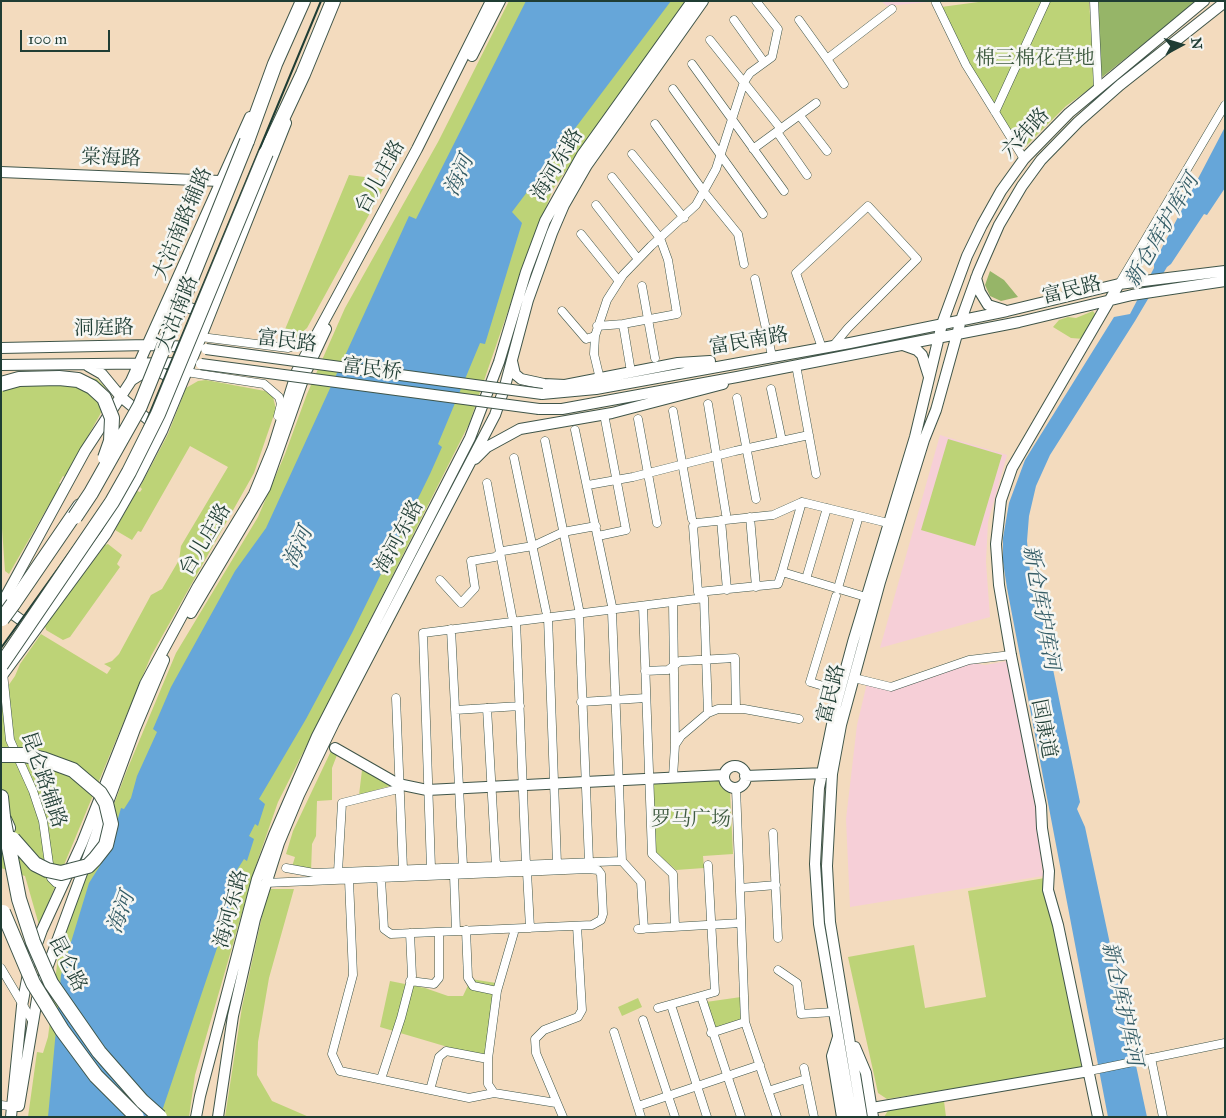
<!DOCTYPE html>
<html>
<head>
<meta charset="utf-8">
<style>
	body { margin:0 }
	#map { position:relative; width:1226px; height:1118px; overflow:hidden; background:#f3dbbe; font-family:"IM FELL Great Primer",serif }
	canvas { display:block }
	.frame { position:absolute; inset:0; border:2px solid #1f3d34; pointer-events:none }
	.north { position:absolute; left:1156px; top:20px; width:50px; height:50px; -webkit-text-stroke:4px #f6f6f2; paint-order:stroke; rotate:84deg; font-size:14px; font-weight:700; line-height:20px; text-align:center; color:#1f3d34 }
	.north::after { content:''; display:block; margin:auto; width:18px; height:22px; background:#1f3d34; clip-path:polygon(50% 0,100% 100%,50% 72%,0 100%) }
	.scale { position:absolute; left:20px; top:30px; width:90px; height:22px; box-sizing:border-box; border:2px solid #1f3d34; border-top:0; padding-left:6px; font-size:15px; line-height:18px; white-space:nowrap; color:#1f3d34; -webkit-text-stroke:4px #f6f6f2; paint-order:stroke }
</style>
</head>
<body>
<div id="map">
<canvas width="1226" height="1118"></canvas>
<div class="frame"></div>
<div class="north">N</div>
<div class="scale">100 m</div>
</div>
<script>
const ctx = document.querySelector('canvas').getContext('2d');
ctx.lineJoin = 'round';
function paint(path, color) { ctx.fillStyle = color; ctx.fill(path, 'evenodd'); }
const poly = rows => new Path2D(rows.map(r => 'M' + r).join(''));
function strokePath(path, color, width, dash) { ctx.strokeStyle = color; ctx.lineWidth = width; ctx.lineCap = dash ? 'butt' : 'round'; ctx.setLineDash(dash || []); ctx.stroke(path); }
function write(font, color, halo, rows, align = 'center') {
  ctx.font = font + ' "IM FELL Great Primer","Noto Serif SC",serif'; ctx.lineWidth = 5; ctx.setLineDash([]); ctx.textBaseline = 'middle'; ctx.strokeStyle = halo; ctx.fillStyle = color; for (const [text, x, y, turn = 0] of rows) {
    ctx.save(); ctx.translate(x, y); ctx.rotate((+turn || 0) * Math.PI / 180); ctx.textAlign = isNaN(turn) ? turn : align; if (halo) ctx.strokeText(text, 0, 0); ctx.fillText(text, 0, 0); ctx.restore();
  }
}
const built = poly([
	[881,1,939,1,887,6],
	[940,435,1007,455,988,522,986,562,990,617,880,648],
	[1007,661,1035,805,1043,876,850,907,846,819,857,725,867,683,891,689,972,663,985,665]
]);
const green = poly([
	[509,1,686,1,553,189,518,282,469,424,278,802,255,868,195,1075,189,1117,28,1117,37,1052,43,1053,48,1037,59,949,127,770,176,653,258,517,285,454,307,394,345,308,438,142],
	[986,1,1089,1,1095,85,1066,106,1022,150,970,65,941,7],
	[349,175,388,180,307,328,293,340,281,339],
	[1093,311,1097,317,1084,339,1071,338,1053,327,1059,320,1068,317,1076,318],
	[86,377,97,379,105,387,107,392,102,411,65,477,63,476,59,483,61,484,9,574,5,571,1,514,1,388],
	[206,380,265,391,273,397,276,409,254,473,151,656,39,925,25,876,1,868,1,696,15,676,20,664,41,634,107,674,111,668,104,664,112,661,119,654,151,595,162,589,179,560,181,546,228,467,190,446,141,532,138,531,132,540,115,530,137,491,140,492,142,489,140,487,168,434,186,388,198,381],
	[948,439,1002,455,975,546,921,530],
	[108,544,122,555,117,564,120,567,70,637,63,640,46,630,45,626,105,545],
	[331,751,337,755,332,768,332,800,317,801,316,836,312,844,311,872,291,870,295,857,286,854,293,831],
	[362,770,393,785,359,795],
	[719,779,722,787,730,792,733,854,703,856,704,868,676,870,654,851,652,784],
	[1045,878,1082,1068,887,1099,878,1093,848,957,914,945,925,1008,986,997,968,891],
	[268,889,294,889,269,978,258,1042,257,1075,272,1101,309,1117,225,1117,242,1007],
	[471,979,496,983,485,1058,380,1027,390,981,425,988,448,996,463,996],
	[741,997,742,1021,713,1030,706,1002],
	[638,998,642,1007,622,1016,618,1007],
	[944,1101,946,1117,884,1117,889,1109]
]);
const forest = poly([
	[1097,1,1197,1,1101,78],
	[990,271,1004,280,1018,297,1001,301,990,296,985,285]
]);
const water = poly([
	[526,1,671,1,512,212,522,223,485,344,480,343,438,444,442,447,430,474,352,633,306,719,259,799,265,804,258,826,255,824,249,836,254,839,247,861,244,859,237,870,242,874,160,1117,48,1117,61,975,89,883,108,853,121,808,124,809,131,798,137,776,157,732,153,729,171,687,235,571,266,528,409,216,416,219],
	[1225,127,1225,188,1207,215,1204,214,1171,264,1167,267,1135,321,1050,455,1036,486,1029,516,1027,541,1030,572,1039,616,1042,615,1080,802,1077,809,1085,827,1147,1117,1108,1117,1007,588,1003,562,1003,538,1009,503,1025,460,1114,317,1130,314,1154,268,1154,263]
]);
const street = poly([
	[1094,1,1098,88],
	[936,3,966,65,1024,159],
	[734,20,764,62],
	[799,20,827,59,892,9],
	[710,40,781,129],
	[827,59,844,84],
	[692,64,784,191],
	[673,89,763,214],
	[995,112,1046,1],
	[800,116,827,151],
	[655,124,704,192,738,234,744,264],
	[777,132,807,175],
	[753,149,816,103],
	[632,154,684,218],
	[596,205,638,259],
	[581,234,618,280],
	[755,279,772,356],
	[1119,284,1225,105],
	[642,286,655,358],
	[562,311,586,339,595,336],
	[623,324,630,366],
	[597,326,623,324,677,314,668,260,660,238,612,177],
	[201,337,288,348,305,342],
	[822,348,796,273,868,206,917,259,848,328,833,346],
	[796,365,816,474],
	[186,372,264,384,279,397,281,404,278,416],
	[600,379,594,354,595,336,607,300,623,275,651,246,696,205,716,169,744,82,750,73,772,57,778,29,756,1],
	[771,389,782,441],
	[737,398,756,499],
	[708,404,726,514],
	[673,411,692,519],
	[638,419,657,523],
	[575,430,612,606],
	[545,441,579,609],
	[514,458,546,611],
	[487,483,512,616],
	[588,485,633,477,735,451,809,435],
	[750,517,756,587],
	[721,520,727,590],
	[598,536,626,530,604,414],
	[782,572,778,584,698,592,693,526,697,523,773,515,802,502],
	[806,579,827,508],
	[440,580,461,603,475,588,471,561,495,557,503,551,533,546,563,532,596,526],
	[838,588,859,516],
	[836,596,810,682,840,691],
	[866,597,782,572,802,502,888,523],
	[673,602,675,745],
	[643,606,652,854,673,874,675,927],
	[612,612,622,861],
	[579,614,589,862],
	[548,617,557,864],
	[516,621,526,865],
	[451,629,463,866],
	[645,671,668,670,680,661,735,658,736,709],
	[3,673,10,740,33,791,43,821,51,878,56,883,65,881],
	[854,678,891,687,969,660,1011,655],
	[396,698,403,869],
	[581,702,646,698],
	[487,708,496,866],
	[455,710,520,706],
	[673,777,675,745,681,736,708,713,718,709,744,709,799,719],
	[736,788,745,1022,777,1117],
	[773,833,778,938],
	[286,868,314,873,622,861,641,882,644,929],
	[431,868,423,633,704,598,708,713],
	[338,872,342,803,398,789],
	[527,872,530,928],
	[454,875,456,931],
	[349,880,353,975,332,1054,340,1071,469,1098,494,1093,556,1103],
	[265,883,588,869,598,870,601,874,603,914,601,920,592,925,391,934,384,929,381,879],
	[740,888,776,885],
	[638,929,741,923],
	[466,930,468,978,473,986,497,991],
	[1,968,33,1022],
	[778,970,797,983,801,1014,834,1012],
	[410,981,434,984,439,978,439,932],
	[701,996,741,1117],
	[671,1005,707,1117],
	[658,1008,715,992,708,865],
	[643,1020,675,1117],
	[614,1032,641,1117],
	[711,1033,745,1022],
	[1151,1058,1163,1117],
	[804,1068,814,1117],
	[1089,1071,1225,1043],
	[381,1079,401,1018,412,976,410,933],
	[430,1090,439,1057,446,1051,488,1059],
	[768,1091,806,1079],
	[494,1093,488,1084,488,1059,497,991,515,929],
	[1,1105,17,1107],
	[638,1106,760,1065],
	[563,1117,536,1053,535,1039,544,1030,578,1017,582,1010,577,926]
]);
const secondary = poly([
	[472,56,500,1],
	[1,172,220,181],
	[976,278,980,292,988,305,1004,310],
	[175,302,205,314],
	[903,345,917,350,922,355,929,377],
	[1,348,148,345,190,347],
	[512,361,515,374,521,379,544,384,565,385,678,363,710,361],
	[1,365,185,363],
	[88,366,102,374,121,397,157,427],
	[132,380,143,373,159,372,166,375,173,386],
	[542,394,596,389,850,343,1007,311,1119,284,1225,271],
	[539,409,562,409,737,377,1019,322,1132,295,1225,281],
	[475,459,487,447,520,429,612,413,723,384],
	[1,605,85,451,131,381,250,117],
	[3,607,32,628],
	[191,613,265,488,305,374,326,329],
	[1,677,106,534,138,478,162,431,197,347,286,123],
	[335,748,398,784,427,790,724,775],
	'724 777a11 11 0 1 1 22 0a11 11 0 1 1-22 0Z',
	[745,776,826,773],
	[838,1037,832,1056,842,1117],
	[855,1047,866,1073,873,1117],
	[19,1106,37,999,42,982,135,729,164,660],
	[872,1108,1089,1071],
	[11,1117,22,1006,30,963,42,930,82,843,145,684,198,586,254,494,273,448,297,371,417,149,491,1],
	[196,1117,200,1096,257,879,274,835,317,736,470,438,499,362,526,272,545,221,582,155,692,1],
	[218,1117,233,1016,255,919,279,843,299,795,334,723,495,415,505,386,528,300,552,233,564,205,587,165,703,1],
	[852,1117,819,924,815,864,819,788,836,705,853,642,915,437,942,324,967,256,982,225,1001,191,1024,159,1069,113,1204,1],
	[862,1117,830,922,827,866,832,774,841,725,880,582,924,440,936,410,961,320,978,273,999,225,1022,186,1041,160,1078,122,1120,85,1225,2],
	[1098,1117,1058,925,1048,890,1049,871,1042,828,1041,806,1011,655,999,585,996,544,1001,500,1012,468,1119,284]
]);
const highway = poly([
	[247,141,275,64,303,1],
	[266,153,303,74,333,1],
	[13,604,80,506],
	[1,797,3,817,8,828]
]);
const rail = poly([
	[1,648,107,500,126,466,142,432,321,1]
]);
const secondaryBridge = poly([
	[206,349,542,394],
	[201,364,539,409]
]);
const highwayBridge = poly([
	[1,384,19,379,59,378,78,380,92,387,104,398,112,418,111,441,105,458],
	[75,517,91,493,140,406,247,141],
	[2,619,13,604],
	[1,665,112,502,129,472,158,414,266,153],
	[1,755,24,755,43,759,73,770,100,793,106,803,111,824,106,845,95,859,88,866,61,873,47,870,35,864,13,839],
	[3,817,19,899,33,942,51,983,99,1052,142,1101,160,1117],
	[3,912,33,983,62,1030,96,1076,137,1117]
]);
const parkNames = [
	["棉三棉花营地",1035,59],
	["罗马广场",691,820]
];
const streetNames = [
	["六纬路",1026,134,-48],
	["棠海路",111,159,2],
	["海河东路",558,165,-59],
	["台儿庄路",381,177,-61],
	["大沽南路辅路",183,224,-67],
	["富民路",1072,291,-14],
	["大沽南路",178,314,-68],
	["洞庭路",104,329,-1],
	["富民路",287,342,7],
	["富民南路",749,342,-10],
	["富民桥",372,370,7],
	["海河东路",400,537,-62],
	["台儿庄路",206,540,-59],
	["富民路",832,694,-76],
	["国康道",1043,729,79],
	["昆仑路辅路",43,780,71],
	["海河东路",232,909,-75],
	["昆仑路",67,964,63]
];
const waterNames = [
	["海河",460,176,-66],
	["新仓库护库河",1163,231,-60],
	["海河",299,548,-66],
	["新仓库护库河",1040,608,80],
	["海河",122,913,-70],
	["新仓库护库河",1121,1004,78]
];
paint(built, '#f6cfd7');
paint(green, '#bdd377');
paint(forest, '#96b568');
paint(water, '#66a6d9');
strokePath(street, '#3f5549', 9);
strokePath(secondary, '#3f5549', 12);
strokePath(highway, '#3f5549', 16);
strokePath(street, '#fff', 8);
strokePath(secondary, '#fff', 10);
strokePath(highway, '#fff', 14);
strokePath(rail, '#1f3d34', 2);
strokePath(secondaryBridge, '#3f5549', 12, []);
strokePath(highwayBridge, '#3f5549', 16, []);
strokePath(secondaryBridge, '#fff', 10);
strokePath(highwayBridge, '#fff', 14);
write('20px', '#3f5b41', '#f6f6f2', parkNames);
write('20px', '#1f3d34', '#f6f6f2', streetNames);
write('italic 21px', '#345c66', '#f6f6f2', waterNames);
</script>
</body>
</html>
